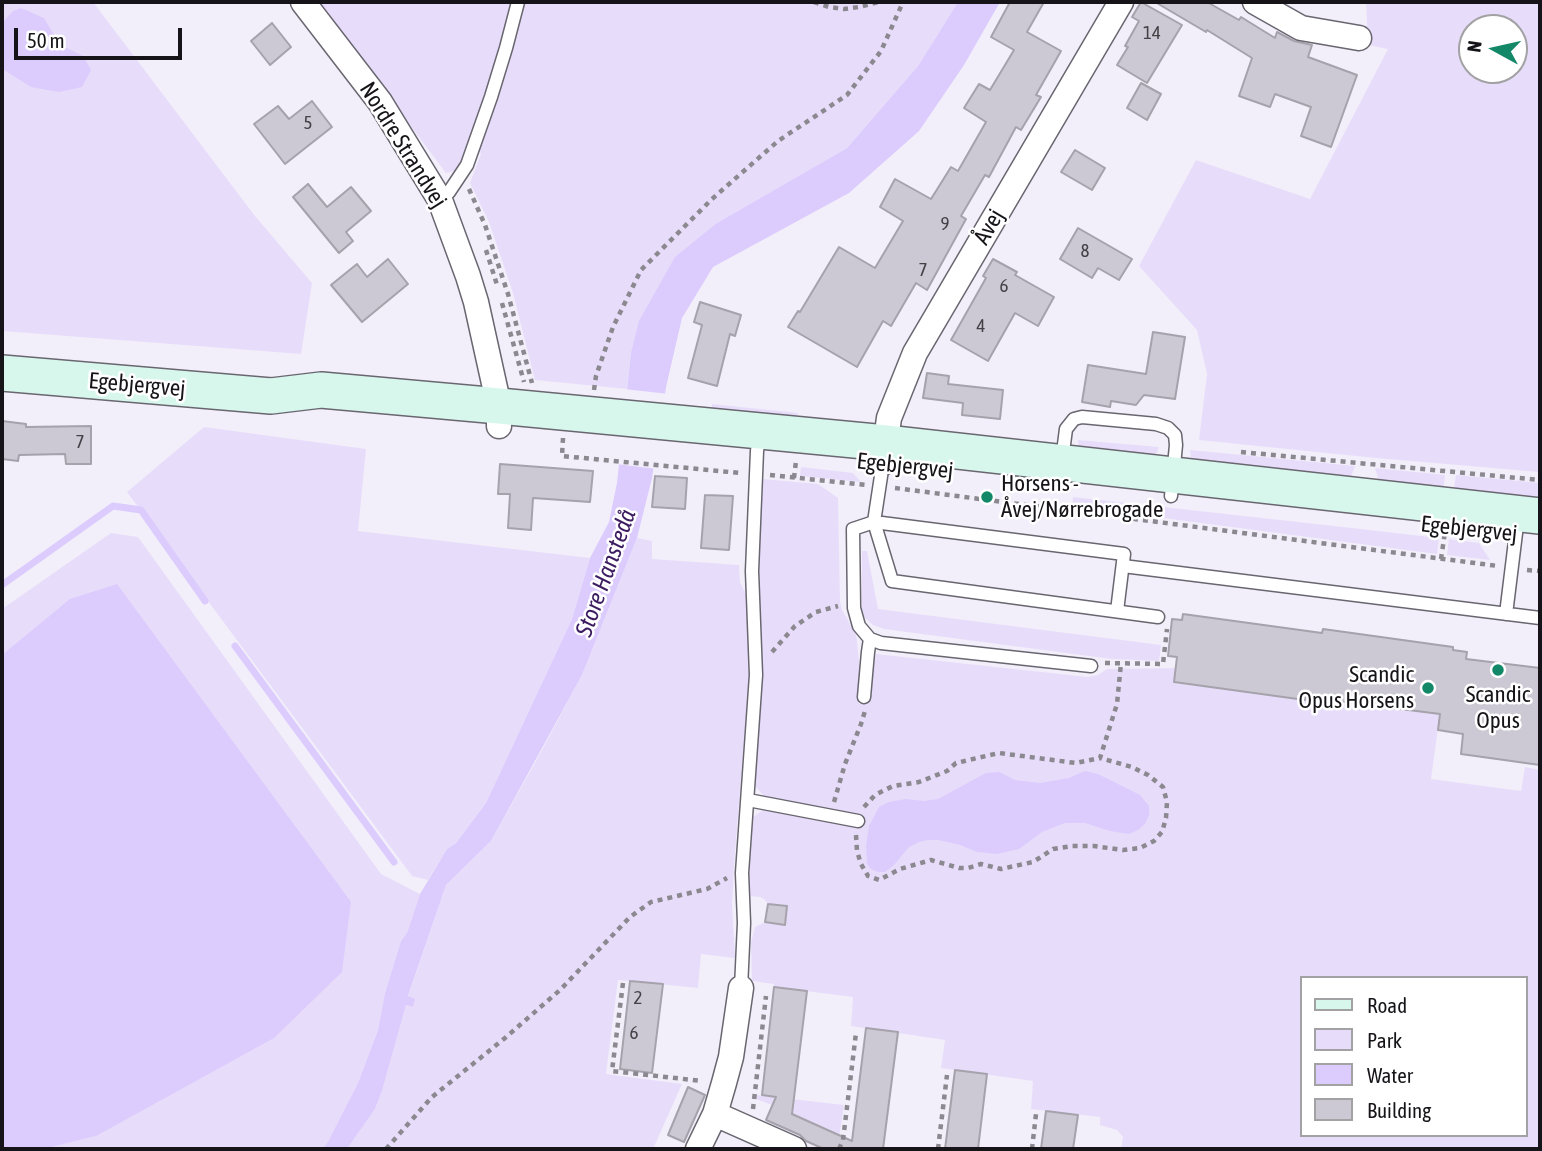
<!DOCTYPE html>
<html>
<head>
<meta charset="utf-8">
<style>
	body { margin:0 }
	#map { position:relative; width:1542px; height:1151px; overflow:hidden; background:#f2effa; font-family:"Asap Condensed",sans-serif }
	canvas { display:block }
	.frame { position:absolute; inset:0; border:4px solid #161418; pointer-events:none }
	.legend { position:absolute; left:1300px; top:976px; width:228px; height:161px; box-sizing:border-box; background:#fff; border:2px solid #a2a1a3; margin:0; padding:9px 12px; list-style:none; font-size:21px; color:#161418 }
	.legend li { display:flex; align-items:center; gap:14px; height:35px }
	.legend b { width:35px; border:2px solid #a2a1a3 }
	.north { position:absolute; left:1458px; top:14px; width:70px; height:70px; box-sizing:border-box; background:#fff; border:2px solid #a2a1a3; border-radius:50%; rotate:278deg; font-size:19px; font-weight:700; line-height:28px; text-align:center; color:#161418 }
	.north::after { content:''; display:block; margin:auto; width:24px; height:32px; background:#138868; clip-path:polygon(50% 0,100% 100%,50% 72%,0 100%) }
	.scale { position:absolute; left:14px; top:28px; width:168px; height:32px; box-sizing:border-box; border:4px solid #161418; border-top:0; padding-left:9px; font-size:21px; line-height:24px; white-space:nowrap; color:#161418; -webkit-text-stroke:5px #fff; paint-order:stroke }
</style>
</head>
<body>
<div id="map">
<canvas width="1542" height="1151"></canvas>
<div class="frame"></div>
<ul class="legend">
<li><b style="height:9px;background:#d8f7ec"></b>Road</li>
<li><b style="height:19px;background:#e7ddfa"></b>Park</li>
<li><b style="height:19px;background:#dccbfd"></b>Water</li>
<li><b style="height:19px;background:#cdc9d4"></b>Building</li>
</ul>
<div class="north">N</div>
<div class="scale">50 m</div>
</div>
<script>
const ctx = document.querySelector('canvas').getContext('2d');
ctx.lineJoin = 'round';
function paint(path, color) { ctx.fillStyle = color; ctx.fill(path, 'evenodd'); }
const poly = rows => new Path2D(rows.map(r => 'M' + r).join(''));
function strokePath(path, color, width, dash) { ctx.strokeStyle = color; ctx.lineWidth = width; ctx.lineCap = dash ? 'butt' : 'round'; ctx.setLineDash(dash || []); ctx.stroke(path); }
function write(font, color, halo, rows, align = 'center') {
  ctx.font = font + ' "Asap Condensed",sans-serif'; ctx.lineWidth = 5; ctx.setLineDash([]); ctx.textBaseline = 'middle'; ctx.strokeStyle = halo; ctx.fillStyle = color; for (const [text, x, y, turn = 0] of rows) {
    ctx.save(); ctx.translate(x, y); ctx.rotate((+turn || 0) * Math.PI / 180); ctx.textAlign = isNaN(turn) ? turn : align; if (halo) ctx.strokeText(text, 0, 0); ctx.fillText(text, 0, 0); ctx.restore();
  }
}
const green = poly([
	[2,2,93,2,255,216,312,283,301,354,2,331],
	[317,2,958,2,918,66,847,148,717,223,631,353,627,389,535,380,513,293,489,222,470,183,481,154,473,138,457,170,446,173],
	[1366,2,1540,2,1540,472,1376,458,1199,440,1207,374,1197,330,1139,266,1196,160,1310,199,1388,49,1368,45],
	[1472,28,1514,28,1514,70,1472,70],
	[712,404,798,413,797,421,711,413],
	[204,427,366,449,358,531,590,558,572,619,486,803,456,843,447,849,428,880,412,876,127,492],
	[1078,440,1159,447,1154,459,1079,451],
	[1190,450,1355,466,1349,482,1192,465],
	[801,467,853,473,861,482,800,476],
	[1375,468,1445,475,1443,492,1380,485],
	[1456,475,1540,483,1540,503,1453,493],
	[762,479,818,484,838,498,840,602,842,610,856,634,860,669,859,704,869,700,876,654,1088,677,1098,675,1107,669,1176,668,1175,683,1305,700,1307,693,1315,698,1440,714,1431,779,1521,791,1525,767,1540,770,1540,1149,1121,1149,1123,1137,1117,1130,1100,1125,1100,1117,1031,1109,1033,1081,941,1068,945,1040,851,1026,853,997,774,987,774,984,752,981,751,943,755,927,765,922,785,925,787,907,768,904,765,900,760,897,748,896,749,864,753,817,763,810,842,825,846,812,765,797,755,786,762,672,758,570],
	[1302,978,1526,978,1526,1135,1302,1135],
	[1073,497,1343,527,1439,538,1437,554,1072,506],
	[111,533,138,537,381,874,420,894,407,933,401,941,385,993,378,1030,358,1083,328,1143,323,1149,44,1149,96,1136,2,655,2,609],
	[637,538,652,541,652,559,739,565,740,582,746,594,749,677,734,865,732,904,735,958,701,954,698,988,618,980,606,1074,682,1084,653,1149,347,1149,375,1109,382,1091,406,1005,413,1007,408,997,446,885,491,841,537,759,582,675],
	[1449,539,1479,543,1490,560,1447,555],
	[862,551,867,551,878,609,1161,645,1159,661,1112,659,884,629,873,625,865,618,862,610],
	[756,1095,844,1105,839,1138,835,1149,826,1149,833,1132,772,1105,756,1099]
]);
const water = poly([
	[958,2,1000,2,964,65,919,131,849,193,713,267,682,318,666,387,652,478,637,538,582,675,491,841,446,885,408,996,415,999,413,1007,406,1005,382,1091,375,1109,347,1149,323,1149,328,1142,358,1083,378,1030,385,993,401,941,407,933,420,894,447,849,456,843,486,803,572,619,590,558,609,522,617,483,631,353,639,321,675,257,717,223,847,148,918,66],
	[21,8,44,18,53,33,65,47,83,56,91,70,82,87,59,92,31,87,4,70,2,64,2,23,13,11],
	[117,584,351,902,342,972,274,1038,96,1136,44,1149,2,1149,2,655,70,599],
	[1085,771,1098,774,1140,795,1149,806,1149,815,1145,824,1138,830,1129,834,1110,831,1085,823,1065,823,1042,832,1019,849,997,854,977,852,960,845,939,840,928,840,919,842,909,847,894,865,885,872,878,872,871,869,867,864,866,845,869,826,879,807,889,802,906,799,924,801,938,799,986,773,999,772,1015,780,1040,783,1069,778]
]);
const pier = poly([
	[624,389,669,394,657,469,616,464]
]);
const stream = poly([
	[2,585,113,506,141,510,205,601],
	[235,646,394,862]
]);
const building = poly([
	[1010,2,1044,2,1027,32,1061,51,1036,95,1041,97,1021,130,1016,127,989,177,985,175,961,216,966,219,927,290,916,283,891,326,883,321,857,367,788,327,798,311,800,312,839,247,875,268,903,221,880,207,895,179,931,199,951,167,958,171,986,122,964,108,979,84,990,90,1014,50,991,37,1010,2],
	[1141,2,1182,25,1147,83,1117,65,1128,47,1125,46,1139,21,1132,17,1141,2],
	[1155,2,1207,2,1239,20,1241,17,1275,38,1277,32,1294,41,1312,45,1308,57,1357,75,1331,147,1301,136,1311,107,1275,94,1270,107,1239,96,1252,58,1207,30,1206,32,1155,2],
	[272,23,291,47,270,65,251,41,272,23],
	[1141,83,1161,94,1147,120,1127,108,1141,83],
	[312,101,332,127,285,164,254,124,278,106,289,119,312,101],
	[1075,150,1105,168,1092,190,1061,172,1075,150],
	[308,184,327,207,351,187,371,211,346,232,353,241,339,253,293,197,308,184],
	[1078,228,1132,259,1119,280,1098,268,1092,278,1060,259,1078,228],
	[388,259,408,284,362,322,331,285,357,264,367,277,388,259],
	[993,259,1017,272,1015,275,1054,297,1038,326,1015,313,988,361,951,340,986,278,983,276,993,259],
	[700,302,741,315,735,336,730,334,717,386,688,378,702,325,694,322,700,302],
	[1153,332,1185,337,1175,399,1144,395,1136,405,1111,401,1110,407,1082,402,1088,365,1146,374,1153,332],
	[927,373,949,376,948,384,1003,390,1000,419,962,415,963,403,923,398,927,373],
	[2,421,26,424,26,427,91,426,91,464,66,464,65,454,19,455,18,461,2,459,2,421],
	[500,464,593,471,590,502,533,498,531,530,508,528,510,494,498,494,500,464],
	[655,476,687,478,685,509,652,507,655,476],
	[705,495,733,496,729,550,701,548,705,495],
	[1183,614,1322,633,1323,629,1453,647,1453,650,1467,652,1466,659,1540,668,1540,765,1461,754,1463,734,1438,730,1440,714,1306,697,1305,700,1174,682,1177,657,1168,656,1172,619,1182,620,1183,614],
	[768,904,787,906,785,925,765,922,768,904],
	[630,981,663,984,652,1073,620,1069,630,981],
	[774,987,807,991,792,1114,852,1141,866,1028,898,1032,883,1149,824,1149,806,1141,800,1135,766,1120,776,1097,762,1095,774,987],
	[955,1070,987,1074,978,1149,945,1149,955,1070],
	[688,1087,705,1095,684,1142,668,1135,688,1087],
	[1046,1111,1078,1115,1073,1149,1041,1149,1046,1111]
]);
const path = poly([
	[814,2,829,7,844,9,859,7,879,2],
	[469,189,485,225,508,294,532,383],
	[486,250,498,288],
	[502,303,524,382],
	[594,390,596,376,613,327,641,270,712,199,778,141,847,95,881,51,903,2],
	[563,438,562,456,740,473],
	[1241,452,1540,480],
	[770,475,866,485],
	[794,478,796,461],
	[895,488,1498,566],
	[1441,559,1445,532],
	[1527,570,1540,571],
	[772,652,795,626,816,612,838,606],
	[1105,663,1163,664,1167,629],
	[834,802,845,764,861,724,865,711],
	[864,807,875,795,893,786,919,782,947,771,956,763,999,753,1076,763,1100,758,1117,704,1121,663],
	[856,835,857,851,861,864,868,876,879,880,900,869,931,860,959,868,968,868,981,864,1001,869,1033,862,1053,849,1072,846,1094,846,1123,850,1140,848,1154,841,1162,832,1166,818,1167,802,1163,787,1148,775,1132,767,1100,758],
	[623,983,612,1071,702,1081],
	[753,1109,766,996],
	[386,1149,432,1097,505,1038,560,990,630,917,651,902,707,889,727,878],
	[839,1149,843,1140,856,1033],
	[938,1149,947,1075],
	[1032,1149,1036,1114]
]);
const lane = poly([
	[440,200,449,192,467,165,491,97,506,48,518,2],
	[883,463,874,522,892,581,1158,617],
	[1059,483,1066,429,1074,419,1082,417,1156,424,1168,428,1175,435,1176,445,1171,496],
	[1123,566,1540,618],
	[1506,614,1518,517],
	[1091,666,881,643,870,639,859,626,854,608,853,529,874,522,1124,554,1117,611],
	[864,697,868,652,870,639],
	[748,800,858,821],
	[741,988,744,923,742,873,756,675,752,571,757,451,760,432]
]);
const street = poly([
	[303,2,380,102,440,200,468,276,476,302,499,406,499,426],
	[1255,2,1301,28,1359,38],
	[883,463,889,418,915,353,1121,2],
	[715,1114,794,1149],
	[698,1149,715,1114,724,1083,731,1057,741,988]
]);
const secondary = poly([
	[2,373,271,396,321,390,499,406,886,443,1540,516]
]);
const markers = [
	[987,497,7,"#138868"],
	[1498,670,7,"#138868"],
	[1428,688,7,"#138868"]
];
const numberNames = [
	["14",1152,33],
	["5",308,123],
	["9",945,224],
	["8",1085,251],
	["7",923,270],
	["6",1004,286],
	["4",981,326],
	["7",80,442],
	["2",638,998],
	["6",634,1033]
];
const streetNames = [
	["Nordre Strandvej",403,145,58],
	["Åvej",989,227,-60],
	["Egebjergvej",137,385,5],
	["Egebjergvej",905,466,6],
	["Egebjergvej",1469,529,6]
];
const poiNames = [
	["Horsens -",1001,484],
	["Åvej/Nørrebrogade",1001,510],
	["Scandic",1414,675,"right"],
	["Opus Horsens",1414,701,"right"],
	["Scandic",1498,695,"center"],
	["Opus",1498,721,"center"]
];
const waterNames = [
	["Store Hanstedå",606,573,-70]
];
paint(green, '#e7ddfa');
paint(water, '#dccbfd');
paint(pier, '#f2effa');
strokePath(stream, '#dccbfd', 7);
paint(building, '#cdc9d4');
strokePath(building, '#a5a2ac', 2);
strokePath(lane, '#696670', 15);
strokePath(street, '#696670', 27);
strokePath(secondary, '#696670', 38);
strokePath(path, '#8b8890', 4.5, [5, 5]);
strokePath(lane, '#fff', 12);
strokePath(street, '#fff', 24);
strokePath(secondary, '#d8f7ec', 35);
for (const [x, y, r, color] of markers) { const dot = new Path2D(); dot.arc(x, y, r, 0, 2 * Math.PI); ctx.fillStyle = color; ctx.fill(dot); strokePath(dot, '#fff', 2.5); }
write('19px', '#444147', null, numberNames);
write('23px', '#161418', '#fff', streetNames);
write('23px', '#161418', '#fff', poiNames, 'left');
write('italic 24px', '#3c1c61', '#fff', waterNames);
</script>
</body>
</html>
